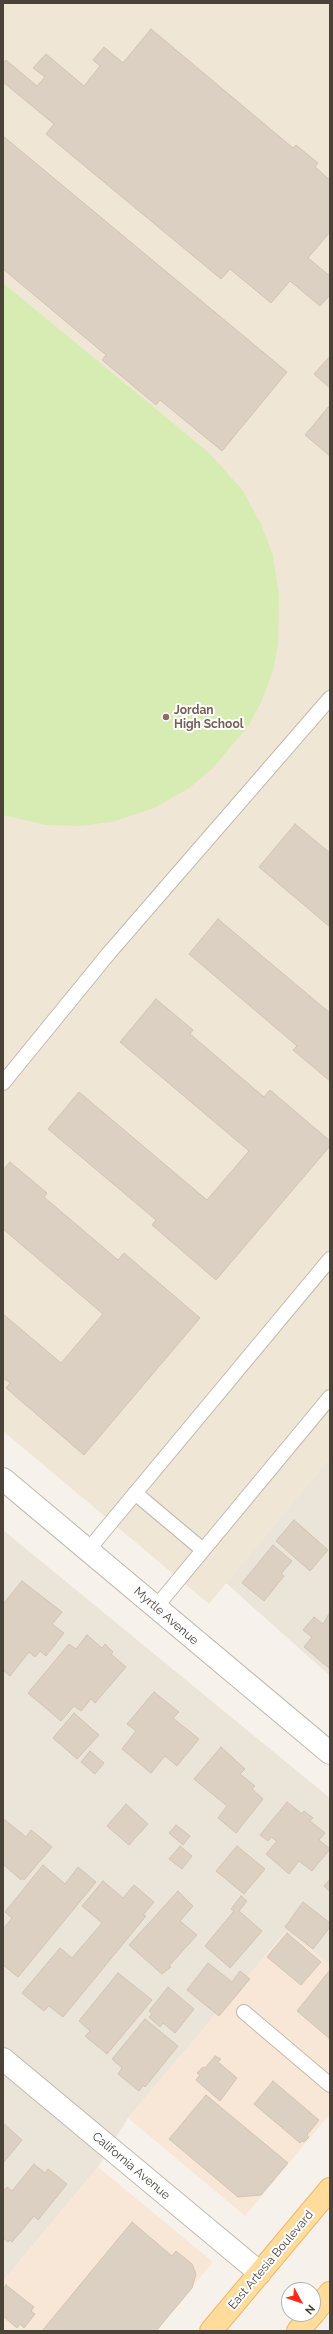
<!DOCTYPE html>
<html>
<head>
<meta charset="utf-8">
<style>
	body { margin:0 }
	#map { position:relative; width:333px; height:2334px; overflow:hidden; background:#f6f2eb; font-family:Raleway,sans-serif }
	canvas { display:block }
	.frame { position:absolute; inset:0; border:4px solid #4b4238; pointer-events:none }
	.north { position:absolute; left:281px; top:2282px; width:40px; height:40px; box-sizing:border-box; background:#fff; border:1px solid #b7b3af; border-radius:50%; rotate:130deg; font-size:11px; font-weight:700; line-height:16px; text-align:center; color:#4b4238 }
	.north::after { content:''; display:block; margin:auto; width:14px; height:18px; background:#ff2a1a; clip-path:polygon(50% 0,100% 100%,50% 72%,0 100%) }
</style>
</head>
<body>
<div id="map">
<canvas width="333" height="2334"></canvas>
<div class="frame"></div>
<div class="north">N</div>
</div>
<script>
const ctx = document.querySelector('canvas').getContext('2d');
ctx.lineJoin = 'round';
function paint(path, color) { ctx.fillStyle = color; ctx.fill(path, 'evenodd'); }
const poly = rows => new Path2D(rows.map(r => 'M' + r).join(''));
function strokePath(path, color, width, dash) { ctx.strokeStyle = color; ctx.lineWidth = width; ctx.lineCap = dash ? 'butt' : 'round'; ctx.setLineDash(dash || []); ctx.stroke(path); }
function write(font, color, halo, rows, align = 'center') {
  ctx.font = font + ' Raleway,sans-serif'; ctx.lineWidth = 4; ctx.setLineDash([]); ctx.textBaseline = 'middle'; ctx.strokeStyle = halo; ctx.fillStyle = color; for (const [text, x, y, turn = 0] of rows) {
    ctx.save(); ctx.translate(x, y); ctx.rotate((+turn || 0) * Math.PI / 180); ctx.textAlign = isNaN(turn) ? turn : align; if (halo) ctx.strokeText(text, 0, 0); ctx.fillText(text, 0, 0); ctx.restore();
  }
}
const residential = poly([
	[330,1457,330,1676,226,1583],
	[3,1530,330,1798,330,1964,286,1931,128,2118,98,2167,3,2281]
]);
const commercial = poly([
	[286,1931,330,1964,330,2114,245,2216,128,2118],
	[98,2167,213,2262,156,2331,3,2331,3,2281]
]);
const education = poly([
	[3,3,330,3,330,1457,209,1604,3,1431]
]);
const green = poly([
	[3,283,208,452,222,467,243,491,261,524,273,555,279,596,278,644,273,671,262,700,249,725,213,768,189,788,154,808,112,822,79,826,46,825,3,815]
]);
const building = poly([
	[151,29,293,148,296,145,318,163,315,167,330,180,330,232,308,258,330,276,330,295,320,306,290,281,271,303,230,269,221,279,46,134,54,124,3,82,3,63,6,60,37,86,45,77,33,68,46,54,84,86,100,66,93,60,104,47,123,63,151,29],
	[3,136,287,372,222,451,160,400,156,405,102,360,106,355,3,269,3,136],
	[330,356,330,388,314,374,330,356],
	[330,405,330,456,305,435,330,405],
	[295,824,330,853,330,927,259,867,295,824],
	[218,919,330,1013,330,1081,293,1050,297,1046,189,954,218,919],
	[156,999,193,1030,190,1034,264,1097,270,1090,330,1141,330,1146,216,1280,152,1225,156,1220,48,1129,79,1092,207,1200,249,1151,120,1042,156,999],
	[10,1162,47,1193,44,1197,118,1260,124,1253,200,1318,84,1455,6,1388,10,1383,3,1378,3,1314,61,1363,103,1314,3,1229,3,1170,10,1162],
	[294,1520,328,1550,310,1571,276,1541,294,1520],
	[273,1545,292,1561,281,1574,284,1576,264,1601,242,1583,273,1545],
	[22,1581,62,1612,52,1624,64,1633,46,1656,40,1651,35,1657,29,1652,10,1676,3,1670,3,1604,22,1581],
	[329,1614,330,1615,330,1669,304,1647,312,1637,303,1630,314,1617,323,1624,329,1614],
	[87,1635,102,1648,105,1644,113,1652,111,1654,126,1667,95,1703,91,1699,81,1711,74,1706,61,1721,28,1693,69,1644,76,1649,87,1635],
	[154,1692,179,1712,173,1718,199,1739,177,1766,165,1756,151,1773,122,1749,136,1731,127,1724,154,1692],
	[74,1713,99,1735,77,1759,53,1738,74,1713],
	[221,1747,245,1769,240,1774,255,1786,252,1789,263,1799,236,1833,218,1818,227,1806,194,1779,221,1747],
	[90,1751,104,1763,95,1774,81,1762,90,1751],
	[287,1802,302,1814,304,1811,313,1818,310,1821,325,1833,319,1840,330,1849,312,1871,299,1861,289,1874,266,1854,277,1841,271,1837,268,1841,260,1835,287,1802],
	[126,1804,148,1824,129,1845,107,1826,126,1804],
	[5,1820,26,1837,31,1830,52,1847,24,1880,22,1878,21,1880,3,1864,3,1822,5,1820],
	[176,1825,190,1836,183,1845,169,1833,176,1825],
	[180,1846,192,1856,182,1869,169,1859,180,1846],
	[237,1846,265,1869,244,1894,216,1871,237,1846],
	[43,1865,65,1884,78,1867,96,1882,18,1977,3,1965,3,1929,12,1918,5,1912,43,1865],
	[330,1879,330,1892,324,1886,330,1879],
	[103,1881,123,1898,134,1885,154,1902,143,1915,146,1916,63,2017,49,2006,44,2011,22,1993,60,1948,72,1958,102,1923,82,1906,103,1881],
	[178,1891,193,1906,180,1921,197,1935,169,1966,171,1967,162,1974,129,1945,178,1891],
	[241,1896,247,1901,239,1911,262,1931,230,1968,205,1946,234,1911,231,1909,241,1896],
	[303,1902,330,1923,330,1927,313,1949,285,1927,303,1902],
	[287,1933,321,1962,301,1985,267,1957,287,1933],
	[208,1963,232,1982,240,1971,250,1979,219,2016,187,1990,208,1963],
	[330,1970,330,2039,297,2011,330,1970],
	[118,1973,152,2000,107,2054,85,2036,90,2031,79,2021,118,1973],
	[168,1987,194,2009,175,2033,163,2023,160,2027,149,2017,152,2014,149,2011,168,1987],
	[145,2019,178,2046,145,2087,143,2085,139,2091,118,2074,122,2068,112,2059,145,2019],
	[215,2056,221,2059,218,2062,237,2078,220,2101,196,2080,200,2075,197,2073,203,2067,205,2068,215,2056],
	[273,2081,319,2120,307,2135,309,2137,304,2142,302,2141,300,2143,254,2104,273,2081],
	[206,2095,288,2163,261,2195,238,2197,169,2139,206,2095],
	[3,2123,22,2140,3,2163,3,2123],
	[34,2164,45,2173,48,2169,67,2184,38,2220,34,2216,12,2242,9,2240,8,2242,3,2238,3,2192,7,2187,12,2191,34,2164],
	[132,2222,172,2256,176,2251,192,2264,196,2274,192,2288,156,2331,42,2331,132,2222],
	[6,2285,34,2307,31,2311,35,2314,24,2328,20,2324,17,2328,3,2316,3,2289,6,2285]
]);
const service = poly([
	[3,1083,109,953,330,698],
	[135,1493,203,1550],
	[88,1550,330,1259],
	[156,1607,330,1397],
	[244,2012,330,2085]
]);
const minor = poly([
	[3,1479,330,1753],
	[3,2059,260,2273]
]);
const primary = poly([
	[313,2314,330,2293],
	[211,2331,330,2189],
	[298,2331,313,2314]
]);
const markers = [
	[166,717,4,"#8d6e63"]
];
const educationNames = [
	["Jordan",174,710],
	["High School",174,724]
];
const streetNames = [
	["Myrtle Avenue",166,1616,41],
	["California Avenue",131,2166,40],
	["East Artesia Boulevard",271,2260,-50]
];
paint(residential, '#ebe4d9');
paint(commercial, '#f8e7d6');
paint(education, '#f0e6d5');
paint(green, '#d7ecb3');
paint(building, '#dcd0c3');
strokePath(building, '#d4c4b3', 1);
strokePath(service, '#c3b9ad', 16);
strokePath(minor, '#c3b9ad', 24);
strokePath(primary, '#ebb865', 24);
strokePath(service, '#fff', 14);
strokePath(minor, '#fff', 22);
strokePath(primary, '#ffdb9c', 22);
for (const [x, y, r, color] of markers) { const dot = new Path2D(); dot.arc(x, y, r, 0, 2 * Math.PI); ctx.fillStyle = color; ctx.fill(dot); strokePath(dot, '#fff', 1.5); }
write('bold 12px', '#785e54', '#fff', educationNames, 'left');
write('12px', '#4b4238', '#fff', streetNames);
</script>
</body>
</html>
